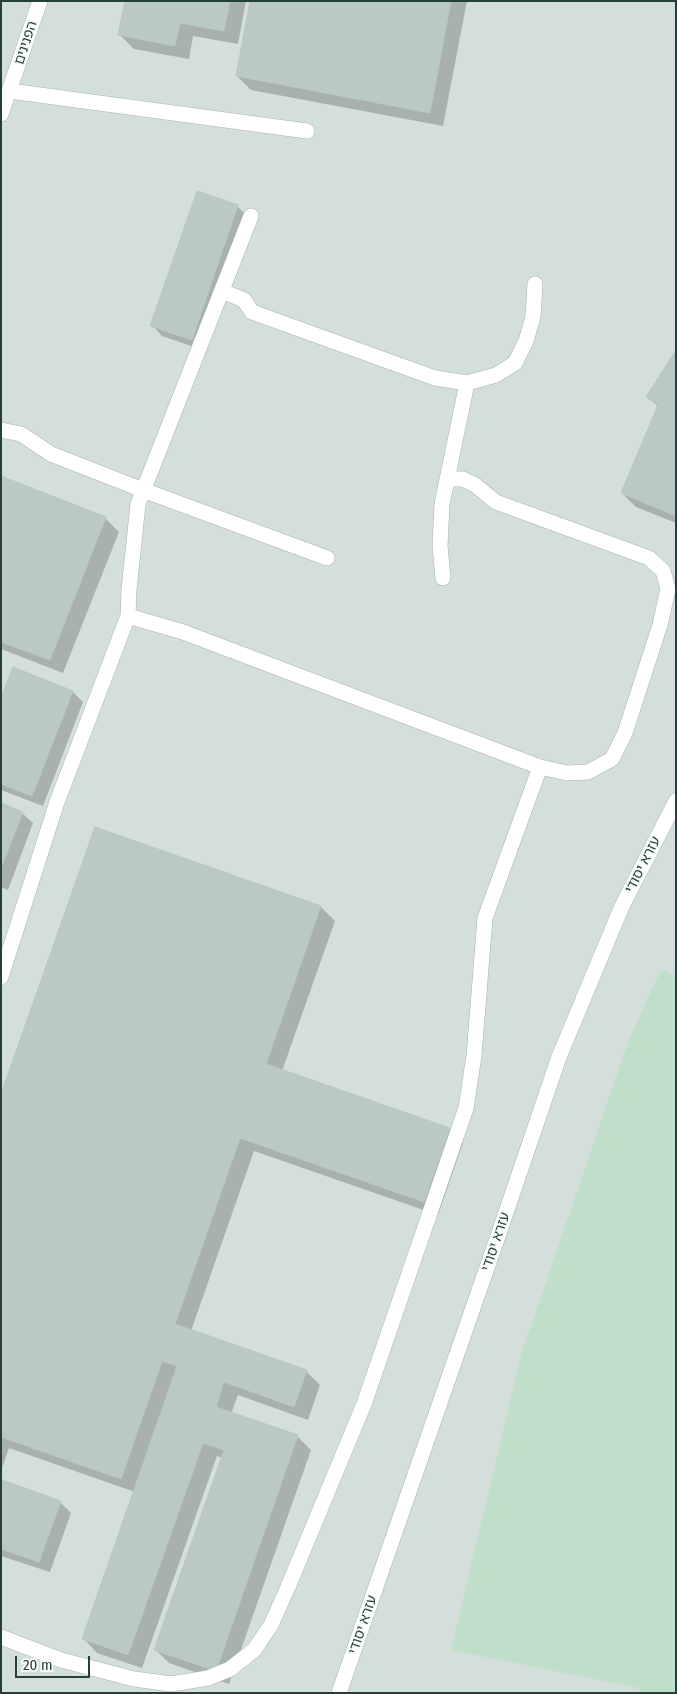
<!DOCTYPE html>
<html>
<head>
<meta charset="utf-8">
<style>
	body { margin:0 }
	#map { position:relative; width:677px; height:1694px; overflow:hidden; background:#e6eeeb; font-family:"Fira Sans Condensed",sans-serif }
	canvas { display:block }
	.frame { position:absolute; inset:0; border:2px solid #25403b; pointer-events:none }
	.scale { position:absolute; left:15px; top:1656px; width:75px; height:22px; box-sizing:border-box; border:2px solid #25403b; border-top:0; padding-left:6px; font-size:15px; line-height:18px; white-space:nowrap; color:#25403b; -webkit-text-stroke:4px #f7fbf9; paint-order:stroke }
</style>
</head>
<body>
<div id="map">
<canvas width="677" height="1694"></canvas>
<div class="frame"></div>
<div class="scale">20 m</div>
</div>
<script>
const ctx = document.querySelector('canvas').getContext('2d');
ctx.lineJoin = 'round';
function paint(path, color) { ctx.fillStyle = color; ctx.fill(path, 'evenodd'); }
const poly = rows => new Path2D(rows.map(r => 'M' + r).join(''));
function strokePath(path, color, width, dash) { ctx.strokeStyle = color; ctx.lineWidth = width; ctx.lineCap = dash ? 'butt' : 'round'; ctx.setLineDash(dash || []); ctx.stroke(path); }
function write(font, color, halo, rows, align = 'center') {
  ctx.font = font + ' "Fira Sans Condensed","Noto Sans Hebrew",sans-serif'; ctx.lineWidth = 4; ctx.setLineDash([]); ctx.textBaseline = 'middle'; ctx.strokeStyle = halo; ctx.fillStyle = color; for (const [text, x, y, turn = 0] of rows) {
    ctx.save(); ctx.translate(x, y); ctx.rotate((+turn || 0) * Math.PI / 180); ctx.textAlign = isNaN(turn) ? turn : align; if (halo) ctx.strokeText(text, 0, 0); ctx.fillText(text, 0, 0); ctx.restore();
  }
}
const built = poly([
	[1,1,676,1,676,1693,1,1693]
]);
const green = poly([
	[661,970,676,976,676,1693,639,1693,639,1688,451,1650,522,1352,630,1037]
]);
const shadow = poly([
	[126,1,246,1,238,44,193,36,189,59,134,49,120,35],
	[251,1,467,1,443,126,251,90,237,76],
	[237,206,248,217,203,350,162,336,152,325],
	[676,353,676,523,636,507,622,493,658,407,648,397],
	[1,478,105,518,119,532,63,673,1,649],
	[73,692,83,702,43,806,1,790,1,701],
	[1,804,22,813,33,823,8,890,1,887],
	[96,828,321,907,335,921,282,1071,449,1129,463,1143,438,1215,254,1151,191,1331,306,1371,320,1385,308,1420,238,1395,231,1414,297,1436,311,1450,229,1684,169,1663,155,1649,222,1458,217,1456,142,1668,97,1653,84,1639,135,1492,9,1448,1,1471,1,1098],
	[3,1482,60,1502,71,1513,50,1572,1,1556,1,1487]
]);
const building = poly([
	[125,1,230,1,224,31,180,23,175,46,118,35,125,1],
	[250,1,451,1,430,113,236,76,250,1],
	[197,191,238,205,192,340,150,326,197,191],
	[676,350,676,516,621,493,658,405,646,397,676,350],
	[1,476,106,517,50,660,1,642,1,476],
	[13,667,73,691,32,796,1,784,1,698,13,667],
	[1,803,23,812,1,868,1,803],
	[95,827,321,906,266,1064,450,1128,424,1202,240,1138,175,1324,307,1370,294,1407,224,1382,216,1407,298,1435,216,1671,154,1650,224,1450,203,1443,128,1655,82,1639,177,1366,162,1361,121,1479,1,1437,1,1094,95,827],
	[2,1480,61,1501,39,1562,1,1549,2,1480]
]);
const minor = poly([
	[10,91,307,131],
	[1,114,40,1],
	[222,291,244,300,252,312,435,378,467,383,496,375,515,363,526,341,533,317,535,284],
	[1,430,21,434,51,454,143,490,327,558],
	[443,578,440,546,442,504,467,383],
	[128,616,183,632,540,767,567,773,588,772,612,759,625,733,660,625,668,589,663,571,649,558,496,502,475,485,463,479,448,479],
	[1,977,57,802,128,616,129,590,138,504,251,216],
	[1,1637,61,1660,134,1679,171,1684,208,1678,230,1669,254,1650,271,1625,288,1587,364,1404,466,1108,474,1056,485,918,540,767],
	[339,1693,498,1236,559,1057,622,906,676,801]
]);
const streetNames = [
	["הפנינים",26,43,-72],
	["עזרא יסודי",643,865,-63],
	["עזרא יסודי",496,1242,-71],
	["עזרא יסודי",363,1625,-71]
];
paint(built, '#d4deda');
paint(green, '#c0dfca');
paint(shadow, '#0003');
paint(building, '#bbc9c4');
strokePath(building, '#b8c8c3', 1);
strokePath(minor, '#a8b6b3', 16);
strokePath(minor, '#fff', 15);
write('14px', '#25403b', '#f7fbf9', streetNames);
</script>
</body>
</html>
